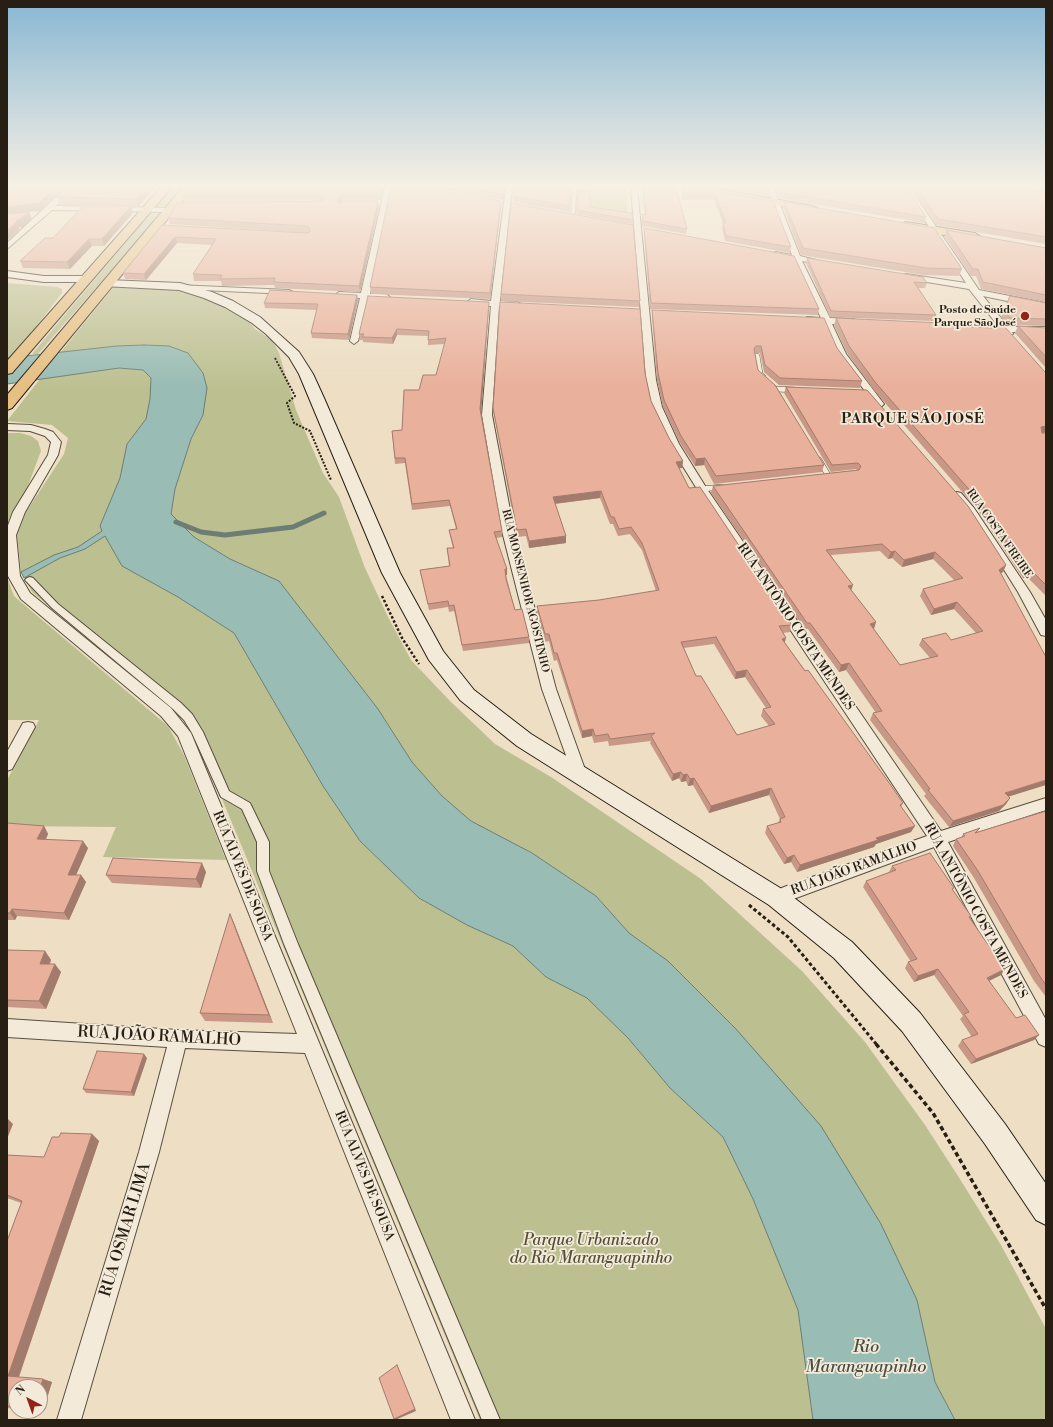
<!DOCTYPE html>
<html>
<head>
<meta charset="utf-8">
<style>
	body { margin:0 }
	#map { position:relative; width:1053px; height:1427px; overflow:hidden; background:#eddec4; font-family:"Libre Bodoni",serif }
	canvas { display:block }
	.frame { position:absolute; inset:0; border:8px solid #271f13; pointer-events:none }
	.north { position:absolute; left:8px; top:1379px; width:40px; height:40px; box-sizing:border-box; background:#f3ead9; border:1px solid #a1998a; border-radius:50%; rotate:319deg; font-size:11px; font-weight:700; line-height:16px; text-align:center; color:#271f13 }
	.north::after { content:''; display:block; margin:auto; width:14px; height:18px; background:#8f2418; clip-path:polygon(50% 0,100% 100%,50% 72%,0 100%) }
</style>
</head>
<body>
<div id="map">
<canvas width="1053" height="1427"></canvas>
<div class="frame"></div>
<div class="north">N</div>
</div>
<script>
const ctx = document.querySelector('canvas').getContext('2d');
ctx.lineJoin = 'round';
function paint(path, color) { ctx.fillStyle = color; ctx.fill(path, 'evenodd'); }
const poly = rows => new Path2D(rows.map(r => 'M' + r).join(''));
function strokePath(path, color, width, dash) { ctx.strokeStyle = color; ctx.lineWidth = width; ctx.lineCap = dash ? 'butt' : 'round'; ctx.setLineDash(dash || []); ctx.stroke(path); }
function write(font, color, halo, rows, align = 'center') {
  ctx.font = font + ' "Libre Bodoni",serif'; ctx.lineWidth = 3.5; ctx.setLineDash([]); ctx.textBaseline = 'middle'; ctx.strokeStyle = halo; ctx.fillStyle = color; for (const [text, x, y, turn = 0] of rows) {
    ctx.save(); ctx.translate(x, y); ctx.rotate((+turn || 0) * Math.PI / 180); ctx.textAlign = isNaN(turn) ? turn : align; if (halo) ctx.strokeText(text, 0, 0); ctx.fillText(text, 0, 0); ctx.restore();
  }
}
const green = poly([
	[173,187,182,187,165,209,154,208],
	[576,187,626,187,627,212,622,222,574,212],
	[152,211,162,212,38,354,32,354],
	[7,283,57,287,62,289,62,293,22,345,11,358,7,358],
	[115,285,167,288,206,295,246,317,255,329,272,340,279,353,296,410,323,473,339,497,365,568,388,617,411,660,450,701,495,744,551,777,701,879,802,971,865,1042,925,1125,958,1176,1001,1245,1046,1329,1046,1420,955,1420,935,1382,917,1300,668,961,629,933,596,896,532,853,471,821,442,796,412,762,378,709,279,581,230,559,194,537,171,514,175,489,191,439,203,415,169,346,117,346,60,353],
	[119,368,143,370,151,378,150,399,146,419,127,444,120,478,100,526,122,566,178,597,234,633,323,786,360,841,419,898,467,925,513,946,546,977,587,998,628,1038,670,1088,723,1137,753,1199,798,1310,813,1420,480,1420,200,746,183,716,32,592,21,572,17,534,26,512,64,454,68,438,52,425,7,421,40,379],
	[7,433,20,433,31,436,38,441,41,451,26,491,12,512,7,524],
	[7,577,14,596,22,603,168,726,184,755,226,860,103,857,116,827,7,826,7,780,39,720,7,720]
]);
const water = poly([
	[144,345,169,346,188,353,203,373,207,388,203,415,191,439,175,489,171,514,194,537,230,559,279,581,378,709,412,762,442,796,471,821,532,853,596,896,629,933,668,961,736,1029,821,1126,881,1224,917,1300,935,1382,955,1420,813,1420,798,1310,753,1199,723,1137,670,1088,628,1038,587,998,546,977,513,946,467,925,419,898,360,841,323,786,234,633,178,597,122,566,105,536,85,549,60,558,24,578,21,572,54,555,78,547,102,531,100,526,120,478,127,444,146,419,150,399,151,378,143,370,119,368,7,384,7,358,117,346,144,345]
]);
const stream = poly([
	[176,522,201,532,225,535,293,527,324,513]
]);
const pathFar3 = poly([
	[275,358,295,396,287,403,294,423,310,431,331,480]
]);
const pathFar2 = poly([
	[382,596,402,638,419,664]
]);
const pathFar1 = poly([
	[749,905,788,937,877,1045]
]);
const path = poly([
	[876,1044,933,1113,1046,1309]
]);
const serviceFar1 = poly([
	[573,216,574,195]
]);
const service = poly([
	[757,356,760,374,763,377],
	[777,389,795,390],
	[819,460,828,475],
	[702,489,722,487]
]);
const pedestrian = poly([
	[30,577,33,578,58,604,181,703,192,714,203,732,229,791,250,803,269,842,269,871,298,944,500,1420,482,1420,284,944,257,871,257,842,242,809,221,797,192,733,184,720,173,709,52,608,27,582,25,580,27,578,30,577]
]);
const minor = poly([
	[67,187,74,187,56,206,170,208,174,210,170,212,52,210,7,249,7,243,67,187],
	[385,187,391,187,370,294,386,294,390,297,386,300,369,299,358,341,354,344,350,341,360,298,339,298,335,295,339,292,361,293,385,187],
	[506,187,512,187,500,301,518,302,522,305,518,308,499,306,492,415,514,531,556,689,587,775,585,779,580,781,575,779,573,775,542,689,502,531,482,415,491,306,471,305,467,302,471,299,491,301,506,187],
	[631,187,637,187,656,380,662,407,679,444,707,489,941,831,1046,798,1046,810,948,842,1046,1020,1046,1047,1039,1044,934,847,777,905,771,903,769,898,771,893,784,887,927,836,697,489,669,444,652,407,646,380,631,187],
	[767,187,773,187,800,256,828,263,824,265,802,261,830,318,854,319,858,322,854,325,832,324,846,354,884,404,882,406,876,406,839,356,823,323,807,323,803,320,807,317,821,318,794,260,772,254,776,252,792,255,767,187],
	[903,187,909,187,979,290,1046,303,1046,309,983,296,1008,327,1046,327,1046,333,1012,332,1013,334,1009,337,1003,332,985,331,985,327,999,327,969,289,903,278,902,276,906,274,966,283,903,187],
	[1030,187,1037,187,1046,198,1046,204,1030,187],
	[177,285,289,290,293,292,289,294,180,289,177,289,177,285],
	[7,424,31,425,45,429,53,432,61,442,58,455,25,512,16,535,20,576,30,593,171,708,191,733,475,1420,451,1420,305,1053,185,1048,159,1152,81,1420,57,1420,139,1152,167,1047,7,1037,7,1019,178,1030,297,1034,178,736,161,716,21,599,8,576,7,528,13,512,48,455,51,442,45,436,30,431,7,430,7,424],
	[957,492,961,493,974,508,1030,592,1046,620,1046,636,1041,635,1018,592,991,549,966,512,951,495,957,492],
	[28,722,33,723,35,727,12,769,7,771,7,752,23,723,28,722]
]);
const secondary = poly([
	[7,271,44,276,85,276,91,279,85,282,44,282,7,277,7,271],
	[107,280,180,283,212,292,233,301,260,317,299,352,313,374,324,398,400,573,443,651,474,690,531,734,785,891,852,942,920,1013,1005,1124,1046,1184,1046,1225,1036,1220,985,1144,902,1031,834,958,769,905,517,746,460,700,429,660,382,573,299,374,289,357,266,334,252,323,225,307,204,298,179,290,103,286,101,284,103,282,107,280]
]);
const primary = poly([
	[161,187,172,187,12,373,7,374,7,361,161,187],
	[183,187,194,187,12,408,7,410,7,395,183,187],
	[684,187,707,187,813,206,819,209,813,212,689,190,684,187],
	[996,187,1022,187,1046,191,1046,197,1001,190,996,187],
	[906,222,975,233,981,237,975,241,902,227,900,225,906,222]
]);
const wall = poly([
	[67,187,156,187,139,206,59,205,57,197],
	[193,187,384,187,380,200,343,200,339,204,340,204,379,207,360,292,275,288,274,285,222,286,221,281,194,281,193,274,212,245,177,243,146,280,125,279,123,273,162,225,307,233,308,233,170,224,168,218,320,200,184,202,182,196],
	[431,187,505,187,503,200],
	[643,187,687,229,686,234,642,226,642,214,645,215,642,191],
	[683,187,773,201,791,247,790,253,725,241,722,229,723,223,714,200,681,200],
	[716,187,769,187,770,190,769,196],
	[774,187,907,187,926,217,925,223,779,198],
	[910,187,1012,187,1046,196,1046,244,936,225],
	[1039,187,1046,187,1046,190,1040,189],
	[573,191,570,195,570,212,513,202,513,196],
	[578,191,590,207,633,220,632,224,577,214],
	[784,202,962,269,959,276,924,275,801,255,783,208],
	[131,206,133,213,104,246,92,246,70,269,23,268,20,261,53,238],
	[501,207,490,299,371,294,370,287],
	[644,228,819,309,818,315,650,309,644,234],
	[946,230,1046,248,1046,302,981,289,976,276,971,276,945,237],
	[807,258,927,283,925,288,918,288,936,315,934,321,830,317,806,263],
	[501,294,640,301,639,307,501,301],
	[357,295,358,300,349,340,312,338,311,333,317,310,265,308,264,303],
	[1046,303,1046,326,1008,325,1001,317,1004,310],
	[489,307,481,412,502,531,502,537,496,538,507,575,506,575,515,610,529,637,529,643,463,651,454,611,449,612,448,607,429,610,421,576,420,570,449,566,447,548,453,548,450,536,449,530,456,529,450,506,412,510,405,463,395,464,392,431,402,430,419,390,436,375,445,344,428,345,428,336,397,335,393,344,363,342,363,340,360,340,359,334],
	[652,310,837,348,862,381,860,388,779,385,764,372,760,353,755,353,758,370,824,465,822,472,714,484,704,465,695,466,680,443,663,407,657,380,652,317],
	[836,318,943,325,1046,372,1046,432,1042,433,1046,433,1046,596,1027,577,1023,578,977,509,873,389,847,353,834,325],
	[1018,326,1046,328,1046,368,1015,333],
	[645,373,651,401,669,438,683,461,682,468,679,468,689,488,792,625,790,632,783,633,785,643,903,803,901,807,911,832,876,844,874,847,797,872,791,862,784,864,765,833,767,826,778,823,780,819,769,795,709,813,693,785,688,786,686,781,681,782,679,778,672,781,650,743,651,741,609,746,608,741,594,743,592,736,582,738,557,660,554,661,549,641,545,642,537,613,537,606,599,600,656,591,642,550,630,534,618,536,613,524,610,524,600,498,555,504,566,543,529,548,526,536,517,537,494,415,493,408],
	[714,644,735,679,745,677,766,708,763,709,761,716,769,726,737,735,696,676,684,648],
	[786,387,1006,565,1003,572,1001,573,1009,797,1010,798,1006,804,999,811,949,827,924,796,926,794,870,720,873,713,876,713,846,670,839,672,808,629,805,630,711,493,713,486,857,470,856,469,831,472,784,393],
	[880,551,888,559,892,558,902,567,933,559,955,581,923,589,920,596,931,615,954,609,976,633,951,640,922,639,919,645,930,658,900,665,874,629,831,555],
	[1046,811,1046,997,1034,981,974,878,953,846,956,839,961,838,963,834,980,828,977,832],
	[7,823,44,826,48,834,46,840,88,848,76,875,81,875,86,882,69,920,17,916,15,920,7,920],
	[892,866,953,890,970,918,1001,975,989,981,1016,1018,1034,1040,971,1064,958,1046,962,1040,972,1037,960,1019,963,1016,934,975,914,982,905,968,908,962,911,962,863,887,866,881,889,872],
	[206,872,201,888,112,883,106,875],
	[230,914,234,923,273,1023,205,1021,200,1013],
	[7,950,45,951,51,960,50,964,61,972,46,1009,7,1007],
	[147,1058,134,1096,86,1093,83,1089],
	[92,1134,99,1141,19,1377,43,1379,52,1382,43,1411,40,1410,40,1387,16,1387,16,1409,7,1408,7,1241,21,1203,7,1198,7,1155,44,1157,59,1137]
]);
const shadedWall = poly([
	[56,187,66,187,41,211,29,212,32,219,23,227,20,227,19,230,7,241,7,231,17,220,7,215,7,207],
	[147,187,156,187,139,206,136,199],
	[382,187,384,187,380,200,380,194],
	[504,187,505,187,503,200,503,194],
	[342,194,343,200,338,206,337,200],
	[378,201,379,207,360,292,359,286],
	[501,201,501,207,490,299,490,293],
	[131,206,133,213,104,246,102,239],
	[175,237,177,243,146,280,144,274],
	[89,239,92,246,70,269,67,262],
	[357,295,358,300,349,340,348,334],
	[489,302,489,307,481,415,480,409],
	[397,329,397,335,393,344,392,338],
	[1046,426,1046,432,1038,434,1041,427],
	[705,458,704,465,695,466,696,459],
	[683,461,682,468,675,469,676,462],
	[601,491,600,498,552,504,553,497],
	[566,536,566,543,529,548,529,541],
	[895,551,892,558,888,559,891,552],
	[935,552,933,559,902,567,904,560],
	[1006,565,1003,572,996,576,999,570],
	[505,569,507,569,507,575,505,575],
	[1031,570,1027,577,1023,578,1027,571],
	[853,585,851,591,848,586],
	[957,602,954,609,931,615,934,609],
	[876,622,874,629,870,624],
	[786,638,784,645,782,639],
	[849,663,846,670,839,672,841,665],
	[747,670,745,677,735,679,736,672],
	[593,729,592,736,582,738,582,731],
	[681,772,679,778,672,781,673,774],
	[687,774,686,781,681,782,683,775],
	[694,778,693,785,688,786,690,779],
	[1046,780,1046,785,1001,799,1005,793],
	[771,788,769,795,709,813,711,806],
	[1010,798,1006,804,999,811,949,827,953,821],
	[44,826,48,834,42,846,37,839],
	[915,826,911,832,876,844,874,847,797,872,800,865,876,838],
	[83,841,88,848,73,882,68,875],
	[794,855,791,862,784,864,787,858],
	[202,863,206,872,201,888,196,879],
	[81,875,86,882,69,920,64,913],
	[12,909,17,916,15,920,10,913],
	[230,914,234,923,273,1023,269,1015],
	[45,951,51,960,46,972,40,964],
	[55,964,61,972,46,1009,39,1001],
	[938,969,934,975,914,982,918,976],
	[1005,969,1001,975,982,984,987,978],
	[1039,1035,1034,1040,971,1064,976,1059],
	[144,1054,147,1058,134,1096,131,1092],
	[7,1118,13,1124,7,1139],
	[92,1134,99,1141,18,1379,8,1376],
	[397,1365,416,1411,395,1420,394,1419],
	[43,1379,52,1382,43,1411,40,1410,40,1388]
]);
const building = poly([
	[7,187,56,187,39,203,7,207,7,187],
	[67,187,147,187,136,199,57,197,67,187],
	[193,187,382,187,380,194,342,194,337,200,340,204,344,201,378,201,359,286,274,282,275,278,220,279,222,275,193,274,216,239,175,237,144,274,123,273,162,225,307,233,310,232,310,229,307,226,168,218,177,203,323,201,325,198,319,195,182,196,190,188,192,188,193,187],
	[391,187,424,187,501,201,490,293,370,287,391,187],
	[462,187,504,187,503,194,462,187],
	[513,187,572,187,571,189,570,206,513,196,513,187],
	[643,187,676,187,687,229,643,221,642,214,646,215,643,187],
	[683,187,693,187,773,201,791,247,726,236,723,223,726,223,715,194,682,194,683,187],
	[751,187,769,187,770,190,751,187],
	[778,187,907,187,926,217,780,192,778,187],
	[916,187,1012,187,1040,191,1046,196,1046,237,938,219,916,187],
	[578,191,590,192,590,207,632,213,633,220,577,210,578,191],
	[784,202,934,228,962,269,926,268,803,248,784,202],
	[511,203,633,225,640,301,501,294,511,203],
	[84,205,131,206,102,239,89,239,67,262,20,261,45,238,53,238,84,205],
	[29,212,20,219,17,220,16,223,7,231,7,214,29,212],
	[644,228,794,256,819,309,651,303,644,228],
	[946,230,1046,248,1046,295,983,282,978,269,973,269,946,230],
	[807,258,923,277,927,283,914,282,936,315,831,311,807,258],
	[270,290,357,295,348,334,311,333,318,304,264,303,270,290],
	[368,296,489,302,480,409,502,531,494,532,507,569,505,569,506,579,515,610,522,609,529,637,462,645,454,605,449,606,448,601,428,604,420,570,450,566,447,548,454,548,449,530,457,529,449,500,412,504,405,458,395,458,392,431,402,430,404,390,419,390,423,375,436,375,446,338,428,340,429,331,397,329,392,338,362,337,364,334,359,334,368,296],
	[1010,296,1046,303,1046,319,1010,318,1004,310,1010,296],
	[500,302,640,309,645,373,651,401,669,438,683,461,676,462,689,488,700,487,792,625,779,626,786,638,782,639,805,671,808,670,890,784,903,803,900,805,915,826,876,838,878,840,800,865,794,855,787,858,767,826,781,822,780,819,785,817,771,788,711,806,694,778,690,779,687,774,683,775,681,772,673,774,651,736,655,733,610,739,608,734,595,736,593,729,582,731,557,653,554,653,549,634,545,634,537,606,599,600,659,590,642,543,631,527,619,529,614,517,611,517,601,491,553,497,566,536,529,541,526,529,517,530,493,408,500,302],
	[716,637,736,672,747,670,771,707,763,709,775,724,737,735,701,676,696,676,681,642,716,637],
	[652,310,824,318,837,348,862,381,780,378,765,365,761,346,756,346,754,349,758,370,775,385,824,465,716,476,705,458,696,459,681,436,664,400,658,373,652,310],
	[836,318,942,323,943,325,966,327,996,328,997,325,1004,326,1045,372,1046,372,1046,426,1041,427,1042,433,1046,433,1046,585,1031,570,1027,571,980,502,875,382,849,346,836,318],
	[1018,326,1046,328,1046,357,1018,326],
	[786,387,867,390,968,506,1006,565,999,570,1046,657,1046,780,1005,793,1010,798,1003,805,953,821,928,790,930,789,873,713,882,711,849,663,841,665,810,623,807,623,713,486,859,470,861,466,858,463,832,465,786,387],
	[882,544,891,552,895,551,904,560,935,552,963,578,923,589,934,609,957,602,983,631,951,640,946,633,922,639,938,656,900,665,870,624,876,622,848,586,853,585,826,550,882,544],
	[1046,811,1046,985,1039,975,978,871,956,839,965,836,963,834,980,828,975,833,1046,811],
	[7,823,44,826,37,839,83,841,68,875,81,875,64,913,12,909,10,913,7,913,7,823],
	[930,853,954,888,952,889,971,916,969,917,1005,969,987,978,1016,1018,1025,1015,1039,1035,976,1059,962,1040,978,1034,964,1014,969,1012,938,969,918,976,908,962,917,959,866,881,896,870,892,866,930,853],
	[113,858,202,863,196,879,106,875,113,858],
	[230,914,239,938,269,1015,200,1013,230,914],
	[7,950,45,951,40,964,55,964,39,1001,7,1000,7,950],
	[97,1051,144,1054,131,1092,83,1089,97,1051],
	[61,1133,92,1134,8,1376,43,1379,40,1388,40,1387,16,1387,16,1407,7,1406,7,1241,22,1201,7,1195,7,1155,44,1157,52,1137,59,1137,61,1133],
	[397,1365,415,1409,394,1419,379,1378,397,1365]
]);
const markers = [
	[1025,316,5,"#8f2418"]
];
const farPoinames = [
	["Posto de Saúde",1016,310],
	["Parque São José",1016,323]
];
const farStreetnames = [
	["RUA COSTA FREIRE",999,534,55],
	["RUA MONSENHOR AGOSTINHO",525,591,76]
];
const streetNames = [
	["RUA ANTÔNIO COSTA MENDES",795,627,56],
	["RUA JOÃO RAMALHO",854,869,-20],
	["RUA ALVES DE SOUSA",242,876,68],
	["RUA ANTÔNIO COSTA MENDES",975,911,61],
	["RUA ALVES DE SOUSA",364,1176,68]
];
const farDistrictnames = [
	["PARQUE SĂO JOSÉ",913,420]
];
const nearStreetnames = [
	["RUA JOÃO RAMALHO",159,1037,3],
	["RUA OSMAR LIMA",126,1230,-73]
];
const nearParknames = [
	["Parque Urbanizado",591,1241],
	["do Rio Maranguapinho",591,1259]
];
const nearWaternames = [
	["Rio",866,1348],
	["Maranguapinho",866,1368]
];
paint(green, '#bcc091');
paint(water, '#99bcb4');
strokePath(water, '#6b7d74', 1);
strokePath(stream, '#6b7d74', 5);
strokePath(serviceFar1, '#584f3f', 5);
strokePath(service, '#584f3f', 6);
strokePath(pedestrian, '#584f3f', 2);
strokePath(minor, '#584f3f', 2);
strokePath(secondary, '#271f13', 2);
strokePath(primary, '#271f13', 2);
strokePath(pathFar3, '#271f13', 2, [2, 1.5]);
strokePath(pathFar2, '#271f13', 2.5, [2.5, 2]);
strokePath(pathFar1, '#271f13', 3, [3.5, 2.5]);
strokePath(path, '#271f13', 3.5, [4.5, 3]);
strokePath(serviceFar1, '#f3ead9', 4);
strokePath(service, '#f3ead9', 5);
paint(pedestrian, '#f3ead9');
paint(minor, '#f3ead9');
paint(secondary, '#f3ead9');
paint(primary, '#e6bf82');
paint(wall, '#c89785');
paint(shadedWall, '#a37b6c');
paint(building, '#e9b09b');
strokePath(building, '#a37b6c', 1);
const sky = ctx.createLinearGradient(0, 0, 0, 387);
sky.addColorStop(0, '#88b7d3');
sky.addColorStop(0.48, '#f7f0e4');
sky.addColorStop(1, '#f7f0e400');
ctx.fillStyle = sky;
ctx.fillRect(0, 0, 1053, 387);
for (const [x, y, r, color] of markers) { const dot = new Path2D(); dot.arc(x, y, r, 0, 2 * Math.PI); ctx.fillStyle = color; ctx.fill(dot); strokePath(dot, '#f3ead9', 1.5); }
write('bold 11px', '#271f13', '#f3ead9', farPoinames, 'right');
write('11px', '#271f13', '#f3ead9', farStreetnames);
write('13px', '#271f13', '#f3ead9', streetNames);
ctx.letterSpacing = '1px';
write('bold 14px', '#271f13', '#f3ead9', farDistrictnames);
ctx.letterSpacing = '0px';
write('16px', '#271f13', '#f3ead9', nearStreetnames);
write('italic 16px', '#544f39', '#f3ead9', nearParknames);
write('italic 17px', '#494e43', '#f3ead9', nearWaternames);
</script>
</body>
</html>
